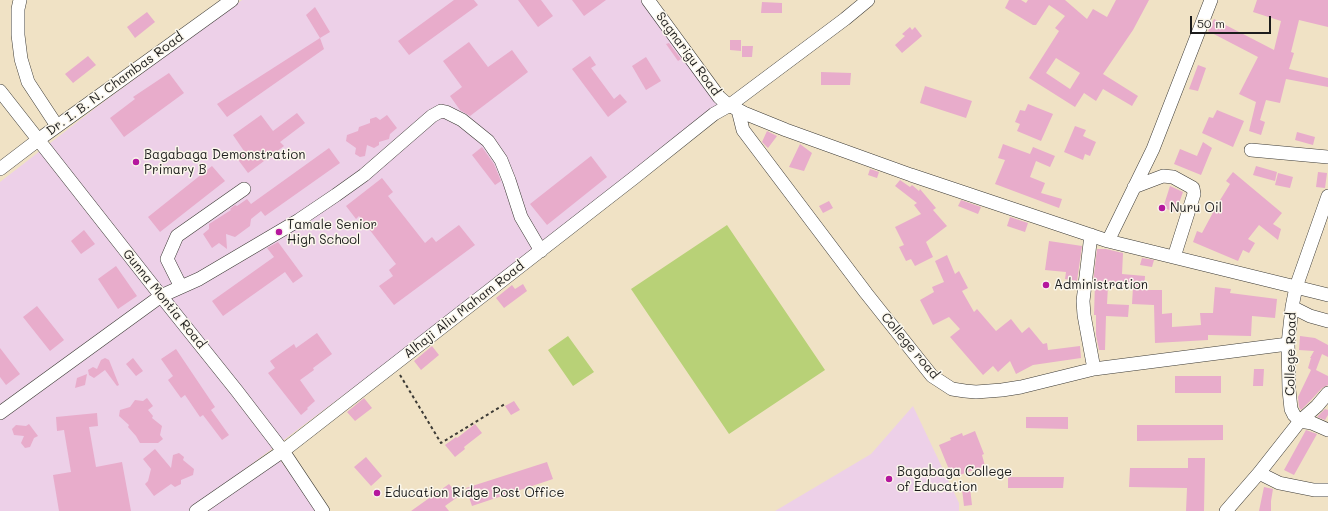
<!DOCTYPE html>
<html>
<head>
<meta charset="utf-8">
<style>
	body { margin:0 }
	#map { position:relative; width:1328px; height:511px; overflow:hidden; background:#f0e2c5; font-family:Mali,sans-serif }
	canvas { display:block }
	.scale { position:absolute; left:1190px; top:16px; width:81px; height:18px; box-sizing:border-box; border:2px solid #1c1c1c; border-top:0; padding-left:5px; font-size:12px; line-height:14px; white-space:nowrap; color:#1c1c1c; -webkit-text-stroke:3px #fbf7ec; paint-order:stroke }
</style>
</head>
<body>
<div id="map">
<canvas width="1328" height="511"></canvas>
<div class="scale">50 m</div>
</div>
<script>
const ctx = document.querySelector('canvas').getContext('2d');
ctx.lineJoin = 'round';
function paint(path, color) { ctx.fillStyle = color; ctx.fill(path, 'evenodd'); }
const poly = rows => new Path2D(rows.map(r => 'M' + r).join(''));
function strokePath(path, color, width, dash) { ctx.strokeStyle = color; ctx.lineWidth = width; ctx.lineCap = dash ? 'butt' : 'round'; ctx.setLineDash(dash || []); ctx.stroke(path); }
function write(font, color, halo, rows, align = 'center') {
  ctx.font = font + ' Mali,sans-serif'; ctx.lineWidth = 3; ctx.setLineDash([]); ctx.textBaseline = 'middle'; ctx.strokeStyle = halo; ctx.fillStyle = color; for (const [text, x, y, turn = 0] of rows) {
    ctx.save(); ctx.translate(x, y); ctx.rotate((+turn || 0) * Math.PI / 180); ctx.textAlign = isNaN(turn) ? turn : align; if (halo) ctx.strokeText(text, 0, 0); ctx.fillText(text, 0, 0); ctx.restore();
  }
}
const built = poly([
	[242,0,642,0,719,107,493,283,189,511,0,511,0,182,98,106],
	[913,406,959,503,959,511,775,511,871,454],
	[277,456,318,511,204,511]
]);
const green = poly([
	[727,225,825,370,729,434,631,289],
	[568,336,594,372,573,386,548,350]
]);
const building = poly([
	[454,0,474,0,478,5,409,55,398,41],
	[518,0,541,0,553,16,538,27],
	[572,0,606,0,584,16],
	[1009,0,1021,0,1026,3,1028,0,1065,0,1087,19,1093,9,1107,17,1116,0,1149,0,1133,30,1103,74,1138,96,1132,106,1103,89,1096,101,1084,93,1075,107,1029,78,1059,31,1055,28,1065,16,1049,5,1036,25,1033,25,1005,8],
	[1056,58,1080,73,1070,89,1046,73],
	[1257,0,1328,0,1328,27,1299,20,1291,52,1294,53,1289,69,1328,78,1328,87,1286,79,1280,103,1266,100,1260,120,1265,122,1261,135,1249,131,1256,102,1239,94,1258,57,1208,31,1214,19,1274,50,1281,21,1253,12],
	[762,2,782,3,782,13,761,13],
	[315,7,330,32,320,38,306,15],
	[147,12,155,22,135,38,127,27],
	[910,27,912,30,915,27,922,36,902,53,895,45,905,36,902,34],
	[320,38,324,49,227,117,217,104],
	[730,40,741,40,741,51,730,50],
	[469,42,488,67,512,50,528,72,470,116,460,110,450,96,462,87,443,61],
	[669,43,681,59,678,61,666,44],
	[742,46,753,46,752,57,742,57],
	[88,56,96,65,73,83,65,74],
	[590,56,596,65,591,68,614,99,620,94,627,102,608,117,572,69],
	[646,57,661,81,646,90,632,66],
	[1198,65,1206,68,1198,91,1189,89],
	[821,72,851,73,850,85,821,85],
	[169,73,184,93,124,137,110,118,135,99,133,97],
	[925,86,972,101,966,118,920,103],
	[1028,104,1053,114,1041,141,1017,131,1020,124,1015,122,1020,110,1025,111],
	[1217,110,1244,121,1233,147,1202,133,1209,117,1213,118],
	[297,113,305,123,280,142,284,146,248,173,236,157,244,151,233,135,261,115,273,131],
	[387,115,397,128,390,134,389,139,379,142,379,145,374,148,367,145,365,156,360,157,355,154,356,148,346,141,347,135,358,131,359,127,370,123,370,119,376,117,380,120],
	[1075,126,1086,130,1083,136,1096,142,1090,156,1085,154,1083,160,1064,152],
	[767,131,777,136,768,148,762,142],
	[1297,132,1315,137,1313,145,1295,140],
	[1203,142,1212,148,1201,175,1174,164,1180,149,1197,156],
	[800,144,812,153,804,171,789,167],
	[1003,144,1030,154,1033,147,1055,156,1050,167,1036,161,1030,177,1045,183,1041,193,1062,199,1059,208,995,184,1005,160,998,158],
	[482,147,494,164,501,181,495,185,472,155],
	[329,148,340,163,265,216,261,211,251,219,250,226,235,237,226,234,227,249,219,243,212,248,203,234,209,229,209,224,231,210,230,209,235,205,237,206,247,199,251,204],
	[591,156,607,177,547,225,530,204],
	[212,166,225,181,160,232,148,217],
	[1256,166,1277,172,1275,181,1253,175],
	[870,169,879,172,877,178,868,175],
	[1233,172,1282,213,1273,224,1281,229,1278,240,1259,225,1248,239,1255,243,1249,253,1243,250,1238,261,1193,242,1197,231,1202,233,1217,205,1230,184,1226,181],
	[1318,172,1327,173,1325,188,1316,187],
	[1278,173,1293,177,1290,188,1275,185],
	[382,178,393,192,388,196,425,243,432,237,436,242,459,225,475,245,394,305,379,286,393,276,389,270,396,264,359,216,356,219,346,206],
	[900,180,910,187,912,185,919,191,920,189,936,208,933,210,947,226,926,242,933,257,915,266,911,259,906,261,899,247,904,245,895,227,921,214,914,205,917,203,895,186],
	[1170,186,1183,192,1176,212,1163,208],
	[961,200,981,207,978,214,958,206],
	[829,201,833,208,823,213,819,206],
	[1010,217,1028,223,1025,232,1007,226],
	[84,230,95,244,81,254,71,241],
	[1049,241,1082,246,1077,281,1065,279,1066,272,1045,270],
	[278,242,303,276,293,283,285,272,223,316,212,301,274,257,267,248],
	[1097,249,1106,249,1123,253,1122,274,1145,276,1144,290,1162,290,1162,314,1172,313,1172,327,1201,325,1200,313,1213,313,1215,287,1231,289,1230,293,1277,299,1275,318,1252,316,1251,336,1208,335,1208,340,1155,343,1154,305,1132,304,1133,287,1108,286,1107,304,1129,305,1128,317,1106,316,1105,350,1099,350,1096,335,1096,315,1094,315,1095,283,1093,283],
	[947,255,955,274,959,271,968,288,962,291,974,312,977,309,996,331,1011,319,1022,333,1029,327,1043,344,1047,343,1048,350,1080,346,1081,358,1033,365,1016,374,1010,361,998,372,993,366,983,375,950,337,960,329,949,317,933,325,920,300,934,292,932,287,944,282,935,261],
	[1142,258,1154,260,1152,267,1140,265],
	[116,266,137,296,118,309,98,279],
	[523,284,527,291,504,308,496,298,512,285,515,289],
	[37,306,64,340,50,351,23,317],
	[317,333,332,354,313,368,314,370,300,380,315,401,307,408,308,409,301,415,268,373,275,368,270,361,294,344,296,348],
	[1300,336,1315,338,1328,345,1328,357,1322,354,1316,370,1328,376,1328,385,1322,388,1311,400,1301,410,1299,407,1298,397,1311,370,1308,368,1311,358,1310,358,1314,351,1299,350],
	[432,346,439,355,421,370,414,361],
	[0,348,20,374,6,385,0,377],
	[176,349,215,407,211,410,229,435,222,440,203,415,200,417,185,395,181,398,168,380,173,376,161,359],
	[105,358,109,360,119,385,117,386,105,370,94,378,89,375,88,370,93,367,97,369,101,360],
	[133,358,143,371,136,376,126,364],
	[1254,369,1264,369,1263,386,1253,386],
	[87,374,85,385,75,388,77,378],
	[1175,376,1221,376,1221,393,1175,393],
	[147,398,153,406,148,410,153,416,152,418,162,426,160,435,163,439,158,443,140,443,136,436,128,427,129,425,119,416,120,410,130,407,135,400,143,401],
	[364,398,372,408,355,421,347,412],
	[514,401,520,410,511,415,505,406],
	[1325,409,1328,410,1328,415,1325,420,1317,417],
	[97,413,98,426,89,427,96,467,122,462,131,511,59,511,53,475,71,472,64,430,57,431,56,417],
	[1026,417,1068,417,1068,429,1026,428],
	[29,424,38,436,34,438,30,447,25,448,21,443,24,436,14,435,12,429,16,425,26,426],
	[475,424,482,433,464,447,465,449,455,457,445,445,456,437,457,438],
	[1137,425,1223,425,1223,440,1137,441],
	[1306,430,1317,434,1294,475,1284,470],
	[975,431,984,454,982,455,985,466,954,477,951,471,950,472,939,445,951,440,950,438,962,433,963,436],
	[155,449,171,468,173,455,179,453,184,457,183,460,194,469,193,475,181,480,181,484,175,487,171,484,154,496,145,484,148,481,151,469,143,459],
	[366,457,382,476,371,486,354,467],
	[1188,458,1205,458,1204,511,1186,511,1187,488,1129,487,1130,468,1188,468],
	[547,462,553,479,472,506,466,488],
	[1008,477,1064,477,1063,488,1008,488],
	[449,484,459,496,445,506,449,511,411,511],
	[1264,487,1273,489,1271,501,1271,511,1259,511],
	[970,488,972,505,964,506,962,489]
]);
const path = poly([
	[400,375,441,443,505,404]
]);
const minor = poly([
	[20,0,18,9,18,35,21,59,28,82,57,126],
	[648,0,719,97,727,104,744,113,786,130,911,175,1108,241,1328,295],
	[0,91,161,296,237,391,283,451,323,511],
	[738,110,743,130,866,293,932,376,952,389,965,391,976,392,1002,390,1021,387,1094,369,1288,344],
	[1251,150,1328,157],
	[0,169,38,140,232,0],
	[1134,187,1163,176,1173,177,1193,188,1194,194,1174,257],
	[1328,196,1296,287,1292,307,1288,344,1289,390,1291,409,1294,415,1300,421,1312,423,1328,430],
	[1091,235,1083,301,1084,315,1094,369],
	[1108,241,1153,149,1211,0],
	[181,287,167,259,177,236,244,189],
	[1292,307,1310,316,1328,321],
	[0,413,161,296,199,279,299,220,336,195,364,175,432,116,441,111,446,112,462,120,488,141,501,160,509,180,521,217,541,251],
	[1259,473,1279,483,1314,490,1328,490],
	[196,511,283,451,635,177,714,114,730,105,845,19,868,0],
	[1226,511,1259,473,1300,421,1317,406,1328,393]
]);
const markers = [
	[136,162,4,"#b5179e"],
	[1162,208,4,"#b5179e"],
	[279,232,4,"#b5179e"],
	[1046,285,4,"#b5179e"],
	[889,479,4,"#b5179e"],
	[377,493,4,"#b5179e"]
];
const streetNames = [
	["Sagnarigu Road",688,54,54],
	["Dr. I. B. N. Chambas Road",115,84,-36],
	["Gunna Montia Road",164,299,51],
	["Alhaji Aliu Maham Road",464,310,-38],
	["College road",910,346,50],
	["College Road",1291,354,-89]
];
const poiNames = [
	["Bagabaga Demonstration",144,155],
	["Primary B",144,170],
	["Nuru Oil",1170,208],
	["Tamale Senior",287,225],
	["High School",287,240],
	["Administration",1054,285],
	["Bagabaga College",897,472],
	["of Education",897,487],
	["Education Ridge Post Office",385,493]
];
paint(built, '#edd0e8');
paint(green, '#b8d177');
paint(building, '#e8accb');
strokePath(minor, '#3c3a35', 14);
strokePath(path, '#3c3a35', 2, [3, 3]);
strokePath(minor, '#fff', 13);
for (const [x, y, r, color] of markers) { const dot = new Path2D(); dot.arc(x, y, r, 0, 2 * Math.PI); ctx.fillStyle = color; ctx.fill(dot); strokePath(dot, '#fbf7ec', 1.5); }
write('13px', '#1c1c1c', '#fbf7ec', streetNames);
write('13px', '#1c1c1c', '#fbf7ec', poiNames, 'left');
</script>
</body>
</html>
